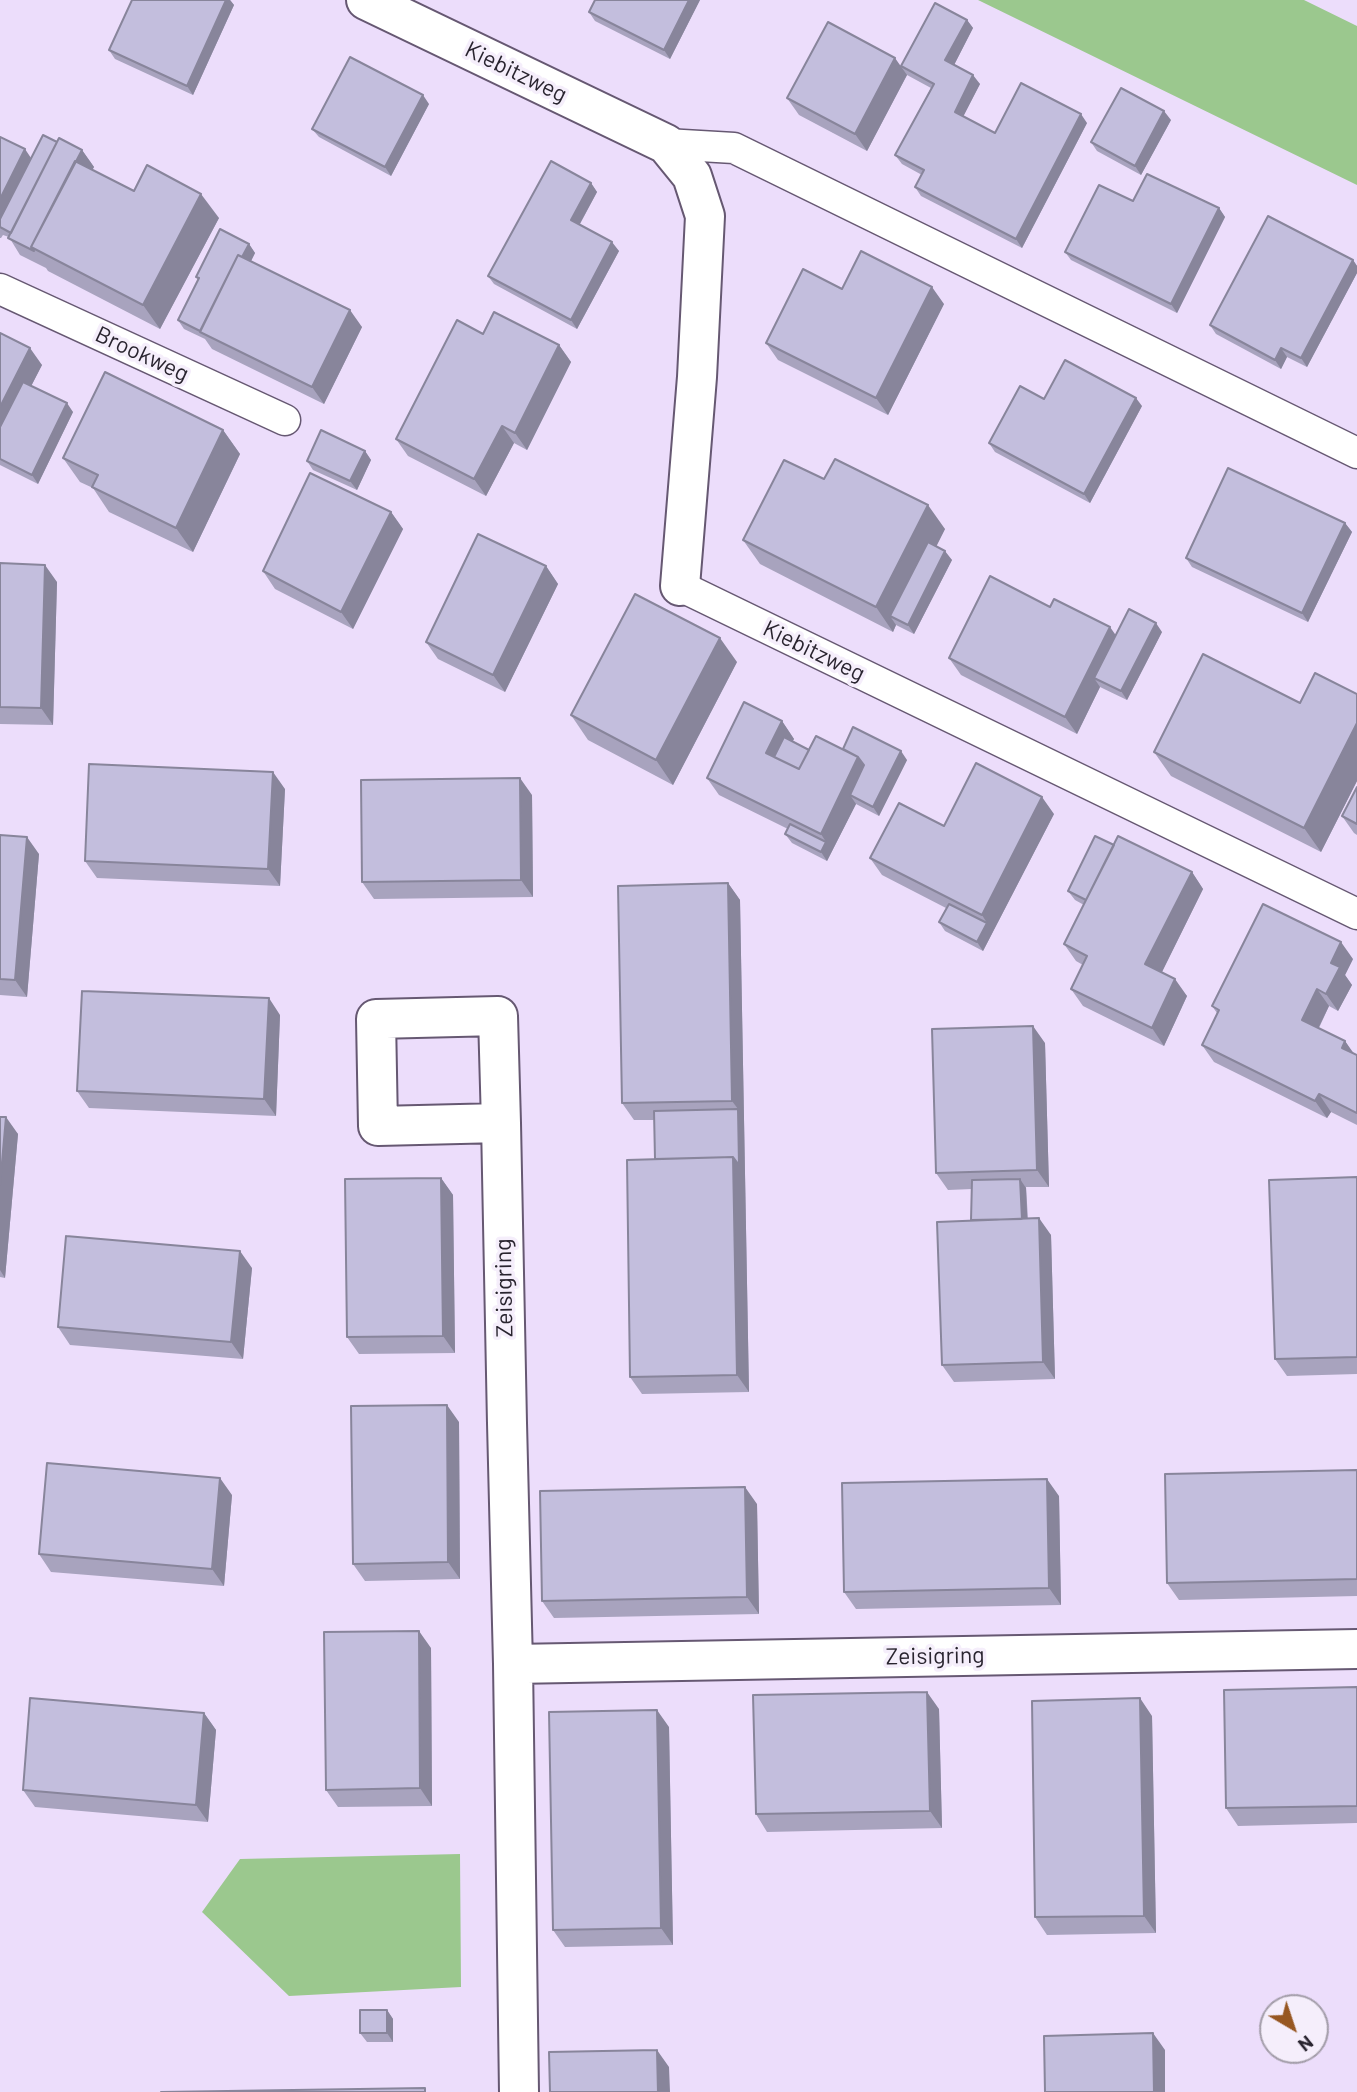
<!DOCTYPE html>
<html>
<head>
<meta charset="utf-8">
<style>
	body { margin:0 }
	#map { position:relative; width:1357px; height:2092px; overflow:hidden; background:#ecddfb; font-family:Barlow,sans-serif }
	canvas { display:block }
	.north { position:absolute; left:1259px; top:1994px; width:70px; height:70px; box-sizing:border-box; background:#f5eefb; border:2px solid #a39da9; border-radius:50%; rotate:141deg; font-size:19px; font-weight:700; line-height:28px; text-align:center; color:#29242f }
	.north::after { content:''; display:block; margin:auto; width:24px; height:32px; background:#975722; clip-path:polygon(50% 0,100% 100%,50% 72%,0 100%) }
</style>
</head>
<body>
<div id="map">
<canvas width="1357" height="2092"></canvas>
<div class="north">N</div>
</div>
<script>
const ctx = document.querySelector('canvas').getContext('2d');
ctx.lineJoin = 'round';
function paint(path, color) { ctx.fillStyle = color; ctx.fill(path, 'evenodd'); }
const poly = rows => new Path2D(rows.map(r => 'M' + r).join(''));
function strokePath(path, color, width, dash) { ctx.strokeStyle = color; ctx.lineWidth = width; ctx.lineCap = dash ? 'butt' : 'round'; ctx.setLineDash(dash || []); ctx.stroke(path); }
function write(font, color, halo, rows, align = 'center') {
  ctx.font = font + ' Barlow,sans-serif'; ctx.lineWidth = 7; ctx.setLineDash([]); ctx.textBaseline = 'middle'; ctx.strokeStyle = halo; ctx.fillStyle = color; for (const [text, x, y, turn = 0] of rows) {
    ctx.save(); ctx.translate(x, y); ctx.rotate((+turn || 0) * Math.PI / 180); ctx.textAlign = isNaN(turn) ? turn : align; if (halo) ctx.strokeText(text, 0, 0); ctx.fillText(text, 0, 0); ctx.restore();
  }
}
const green = poly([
	[978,0,1304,0,1357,26,1357,185],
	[460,1854,461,1987,289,1996,202,1912,240,1859]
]);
const lane = poly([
	[666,144,734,148,1357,453],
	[0,289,285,420],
	[680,586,1357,914]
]);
const street = poly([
	[366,0,666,144,692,176,705,216,697,377,680,586],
	[501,1123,378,1126,376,1019,498,1016,501,1123,507,1423,513,1664],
	[519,2092,513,1664,1357,1649]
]);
const wall = poly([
	[132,0,230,0,234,5,193,95,115,59,109,50],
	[700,0,670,59,595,21,589,12],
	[967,20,973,28,954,65,980,84,963,116,995,133,1087,123,1022,248,921,196,915,187,922,175,902,164,895,155,931,88,907,75,867,151,799,115,787,98,901,66],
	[429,104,391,176,319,137,312,129],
	[1171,120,1141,175,1097,151,1091,142],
	[0,137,31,158,57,142,82,150,94,167,92,170,134,191,219,218,160,329,48,271,46,268,20,255,9,237,3,235,1,238,0,238],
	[591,183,597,192,580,224,619,251,577,329,494,284,488,276],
	[1219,208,1225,217,1177,313,1071,260,1065,252],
	[249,244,255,253,251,261,362,327,324,404,212,349,205,339,184,329,178,320,198,280,196,277],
	[1353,260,1357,266,1357,273,1307,367,1287,357,1281,369,1216,334,1210,325],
	[842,289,944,304,888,415,778,360,766,343],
	[0,333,42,365,31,386,73,412,38,484,0,465],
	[483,334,559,345,571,362,527,450,514,443,486,496,408,456,396,439],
	[1142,406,1090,503,995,452,989,443],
	[223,430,240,454,193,552,109,512,93,488,80,482,63,458],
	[365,451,371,460,357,490,313,470,307,461],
	[824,479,945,529,936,547,952,560,914,634,896,625,893,632,760,564,743,540],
	[391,512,403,529,353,629,275,589,263,571],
	[1345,523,1352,532,1308,622,1192,567,1186,558],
	[0,563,57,582,53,725,0,724],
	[546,566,558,584,505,692,438,659,426,642],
	[1050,607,1116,636,1162,632,1127,700,1100,687,1077,734,961,675,949,658],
	[737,662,673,785,588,740,571,715],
	[1357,694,1357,781,1321,852,1171,776,1154,752,1300,703],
	[782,721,794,739,792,741,809,750,843,749,907,760,879,816,856,804,827,861,792,843,785,834,788,829,719,795,707,778],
	[1357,787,1357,835,1354,833,1342,816],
	[285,789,280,886,97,878,85,861],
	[532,795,533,897,374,899,362,882],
	[1054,814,983,951,945,931,939,922,946,908,882,875,870,858,944,826],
	[0,835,39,854,27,997,0,995],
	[1114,845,1192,872,1203,889,1162,972,1187,996,1164,1046,1083,1006,1071,989,1083,965,1076,961,1064,944,1084,905,1075,900,1068,891],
	[728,883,740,900,749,1392,642,1394,630,1377,655,1159,654,1120,634,1120,622,1103],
	[1353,959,1345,975,1352,985,1338,1011,1329,1006,1319,1028,1345,1041,1353,1054,1357,1055,1357,1125,1331,1112,1327,1118,1214,1062,1202,1045,1217,1013,1212,1006],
	[280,1015,276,1116,89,1108,77,1091],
	[1045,1043,1049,1187,1026,1187,1028,1219,1051,1235,1055,1379,954,1382,942,1365,971,1220,972,1189,948,1190,936,1173],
	[0,1117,18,1134,5,1278,0,1277],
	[1357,1177,1357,1374,1287,1376,1275,1359],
	[441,1178,453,1195,455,1353,359,1354,347,1337],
	[252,1268,243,1359,70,1345,58,1327],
	[459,1422,460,1579,365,1581,353,1564],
	[1357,1470,1357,1596,1179,1600,1167,1583],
	[232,1495,224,1586,51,1572,39,1554],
	[1059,1496,1061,1605,856,1609,844,1592],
	[757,1504,759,1614,554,1618,542,1601],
	[431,1648,432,1806,338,1807,326,1790],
	[1357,1687,1357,1823,1238,1826,1226,1808],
	[939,1709,942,1828,767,1832,756,1814],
	[204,1713,216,1730,208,1822,35,1807,23,1790],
	[1152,1716,1156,1933,1047,1935,1035,1917],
	[669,1727,673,1945,565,1947,553,1930],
	[387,2010,393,2019,393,2042,367,2042,360,2033]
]);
const shadedWall = poly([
	[226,0,230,0,234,5,193,95,187,86],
	[689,0,700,0,670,59,664,50],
	[967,20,973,28,952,69,945,60],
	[895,58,907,75,867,151,855,134],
	[973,75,980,84,961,121,955,112],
	[423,95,429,104,391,176,385,167],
	[1164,111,1171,120,1141,175,1135,166],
	[1081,114,1087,123,1022,248,1016,239],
	[25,149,37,167,0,227,0,199],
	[82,150,94,167,88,178,74,164],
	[591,183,597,192,577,229,571,220],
	[201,194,219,218,160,329,143,305],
	[1219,208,1225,217,1177,313,1171,304],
	[612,242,619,251,577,329,571,320],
	[249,244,255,253,237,289,230,282],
	[1353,260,1357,266,1357,273,1307,367,1301,358],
	[932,287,944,304,888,415,876,398],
	[350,310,362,327,324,404,312,387],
	[559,345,571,362,527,450,515,433],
	[30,348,42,365,2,443,0,440,0,407],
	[1281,348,1287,357,1281,369,1275,360],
	[1136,398,1142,406,1090,503,1084,494],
	[67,403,73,412,38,484,32,475],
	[502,426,514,443,486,496,474,479],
	[223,430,240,454,193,552,176,528],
	[365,451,371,460,357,490,350,481],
	[928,505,945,529,899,620,890,616,896,625,893,632,876,607],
	[391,512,403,529,353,629,341,612],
	[1345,523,1352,532,1308,622,1302,613],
	[945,551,952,560,914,634,908,625],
	[45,565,57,582,53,725,41,708],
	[546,566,558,584,505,692,493,675],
	[1156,623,1162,632,1127,700,1121,691],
	[1110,627,1122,644,1094,678,1100,687,1077,734,1065,717],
	[720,638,737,662,673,785,656,760],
	[782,721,794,739,780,765,766,753],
	[1357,723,1357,781,1321,852,1304,828],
	[901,751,907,760,879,816,873,807],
	[858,757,870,774,850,795,856,804,827,861,821,852,826,842,821,834],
	[273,772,285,789,280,886,268,869],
	[520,778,532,795,533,897,521,880],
	[1042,797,1054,814,983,951,977,942,987,923,982,915],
	[27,837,39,854,27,997,15,980],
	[1192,872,1203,889,1157,982,1145,964],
	[728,883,740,900,749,1392,737,1375,733,1157,738,1109,732,1101],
	[1341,942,1353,959,1345,975,1352,985,1338,1011,1326,994,1331,963],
	[1175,979,1187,996,1164,1046,1152,1028],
	[1317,989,1329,1006,1314,1037,1302,1020],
	[269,998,280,1015,276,1116,264,1099],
	[1033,1026,1045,1043,1049,1187,1037,1170],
	[1345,1041,1357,1058,1342,1048],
	[1319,1094,1331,1112,1327,1118,1315,1101],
	[6,1117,18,1134,5,1278,0,1270,0,1185],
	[441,1178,453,1195,455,1353,443,1336],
	[1020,1179,1026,1188,1028,1236,1022,1227],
	[1039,1218,1051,1235,1055,1379,1043,1362],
	[240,1251,252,1268,243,1359,231,1342],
	[447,1405,459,1422,460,1579,448,1562],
	[220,1478,232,1495,224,1586,212,1569],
	[1047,1479,1059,1496,1061,1605,1049,1588],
	[745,1487,757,1504,759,1614,747,1597],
	[419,1631,431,1648,432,1806,420,1788],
	[927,1692,939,1709,942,1828,930,1811],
	[1140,1698,1152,1716,1156,1933,1144,1916],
	[657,1710,669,1727,673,1945,661,1928],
	[204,1713,216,1730,208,1822,196,1805],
	[387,2010,393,2019,393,2042,387,2033],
	[1153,2033,1165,2050,1165,2092,1154,2092],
	[657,2050,669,2067,670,2092,658,2092]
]);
const building = poly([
	[132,0,226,0,187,86,109,50,132,0],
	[595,0,689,0,664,50,589,12,595,0],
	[935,3,967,20,945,60,973,75,955,112,995,133,1021,83,1081,114,1016,239,915,187,924,170,895,155,934,84,901,66,935,3],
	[828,22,895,58,855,134,787,98,828,22],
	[350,57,423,95,385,167,312,129,350,57],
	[1121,88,1164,111,1135,166,1091,142,1121,88],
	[43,135,57,142,11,233,0,227,0,219,43,135],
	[0,137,25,149,0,199,0,137],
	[59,138,82,150,31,247,34,251,8,238,59,138],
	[75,161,134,191,147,165,201,194,143,305,31,247,75,161],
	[551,161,591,183,571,220,612,242,571,320,488,276,551,161],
	[1147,174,1219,208,1171,304,1065,252,1099,185,1133,201,1147,174],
	[1268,216,1353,260,1301,358,1281,348,1275,360,1210,325,1268,216],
	[220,229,249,244,242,257,238,255,200,331,178,320,199,278,196,277,220,229],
	[861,251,932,287,876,398,766,343,803,269,842,289,861,251],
	[238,255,350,310,312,387,200,332,238,255],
	[494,312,559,345,515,433,502,426,474,479,396,439,457,320,483,334,494,312],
	[0,333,30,348,0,407,0,333],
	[1065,360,1136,398,1084,494,989,443,1020,386,1044,399,1065,360],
	[105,372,223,430,176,528,92,487,98,475,63,458,105,372],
	[23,382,67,403,32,475,0,459,0,427,23,382],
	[321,430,365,451,350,481,307,461,321,430],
	[835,459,928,505,876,607,743,540,784,460,824,479,835,459],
	[1228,468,1345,523,1302,613,1186,558,1228,468],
	[310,473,391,512,341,612,263,571,310,473],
	[478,534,546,566,493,675,426,642,478,534],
	[928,542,945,551,908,625,890,616,928,542],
	[0,563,45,565,41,708,0,707,0,563],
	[990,576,1050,607,1054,599,1110,627,1065,717,949,658,990,576],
	[635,594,720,638,656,760,571,715,635,594],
	[1129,609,1156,623,1121,691,1094,678,1129,609],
	[1203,654,1300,703,1315,673,1357,694,1357,723,1304,828,1154,752,1203,654],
	[744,702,782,721,766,753,799,769,816,736,858,757,821,834,707,778,744,702],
	[853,727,901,751,873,807,850,795,864,765,858,757,843,749,853,727],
	[784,737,809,750,799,769,774,757,784,737],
	[976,763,1042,797,982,915,870,858,899,803,944,826,976,763],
	[89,764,273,772,268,869,85,861,89,764],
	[520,778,521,880,362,882,361,780,520,778],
	[1357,787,1357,824,1342,816,1357,787],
	[790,824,826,842,821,852,785,834,790,824],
	[0,835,27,837,15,980,0,979,0,835],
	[1095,836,1114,845,1086,900,1068,891,1095,836],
	[1118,836,1192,872,1145,964,1175,979,1152,1028,1071,989,1087,956,1064,944,1118,836],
	[728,883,732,1101,622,1103,618,886,728,883],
	[949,904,987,923,977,942,939,922,949,904],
	[1263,904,1341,942,1331,963,1340,967,1326,994,1317,989,1302,1020,1345,1041,1342,1048,1357,1055,1357,1113,1319,1094,1315,1101,1202,1045,1219,1010,1212,1006,1263,904],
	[82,991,269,998,264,1099,77,1091,82,991],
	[1033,1026,1037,1170,936,1173,932,1029,1033,1026],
	[738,1109,739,1165,733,1157,655,1159,654,1111,738,1109],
	[0,1117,6,1117,0,1185,0,1117],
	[733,1157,737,1375,630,1377,627,1160,733,1157],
	[1357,1177,1357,1357,1275,1359,1269,1180,1357,1177],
	[441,1178,443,1336,347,1337,345,1179,441,1178],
	[1020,1179,1022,1219,971,1220,972,1180,1020,1179],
	[1039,1218,1043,1362,942,1365,937,1222,1039,1218],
	[66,1236,240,1251,231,1342,58,1327,66,1236],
	[447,1405,448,1562,353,1564,351,1406,447,1405],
	[47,1463,220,1478,212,1569,39,1554,47,1463],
	[1357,1470,1357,1579,1167,1583,1165,1474,1357,1470],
	[1047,1479,1049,1588,844,1592,842,1483,1047,1479],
	[745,1487,747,1597,542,1601,540,1491,745,1487],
	[419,1631,420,1788,326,1790,324,1632,419,1631],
	[1357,1687,1357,1806,1226,1808,1224,1690,1357,1687],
	[927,1692,930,1811,756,1814,753,1695,927,1692],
	[30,1698,204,1713,196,1805,23,1790,30,1698],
	[1140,1698,1144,1916,1035,1917,1032,1701,1140,1698],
	[657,1710,661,1928,553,1930,549,1712,657,1710],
	[360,2010,387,2010,387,2033,360,2033,360,2010],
	[1153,2033,1154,2092,1045,2092,1044,2036,1153,2033],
	[657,2050,658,2092,550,2092,549,2052,657,2050],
	[425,2088,425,2092,161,2092,425,2088]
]);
const streetNames = [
	["Kiebitzweg",516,72,26],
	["Brookweg",142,354,25],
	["Kiebitzweg",814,651,26],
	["Zeisigring",504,1288,-91],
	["Zeisigring",935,1656,-1]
];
paint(green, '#9bc88e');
strokePath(lane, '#665872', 33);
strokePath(street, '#665872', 42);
strokePath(lane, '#fff', 30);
strokePath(street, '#fff', 38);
paint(wall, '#a8a3be');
paint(shadedWall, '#88859b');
paint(building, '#c3bedd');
strokePath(building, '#88859b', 2);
write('23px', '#29242f', '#f5eefb', streetNames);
</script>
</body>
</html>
